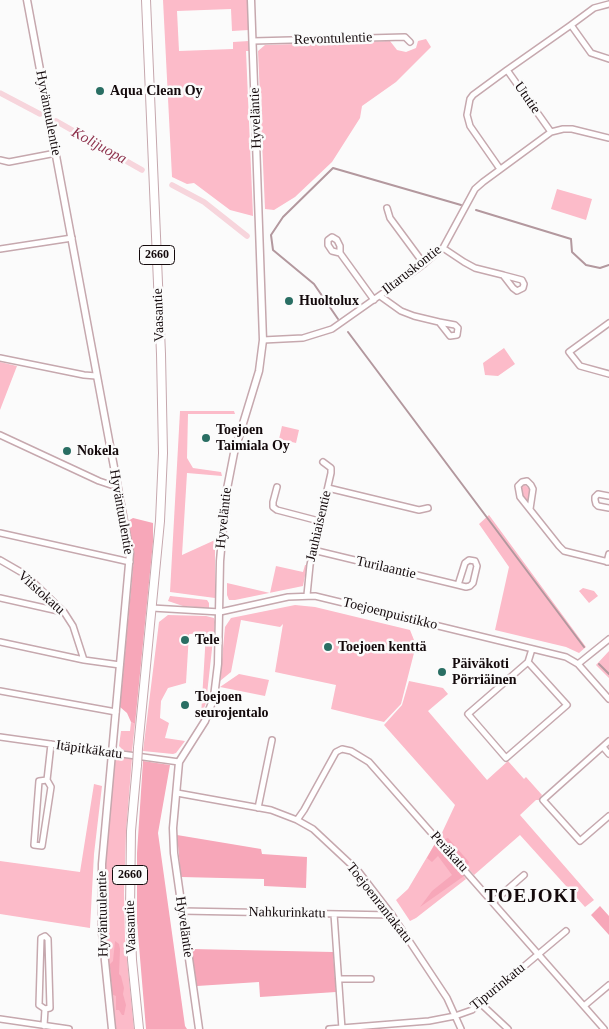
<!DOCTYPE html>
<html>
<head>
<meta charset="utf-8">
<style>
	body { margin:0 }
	canvas { display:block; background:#fbfbfb }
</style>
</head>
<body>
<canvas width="609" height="1029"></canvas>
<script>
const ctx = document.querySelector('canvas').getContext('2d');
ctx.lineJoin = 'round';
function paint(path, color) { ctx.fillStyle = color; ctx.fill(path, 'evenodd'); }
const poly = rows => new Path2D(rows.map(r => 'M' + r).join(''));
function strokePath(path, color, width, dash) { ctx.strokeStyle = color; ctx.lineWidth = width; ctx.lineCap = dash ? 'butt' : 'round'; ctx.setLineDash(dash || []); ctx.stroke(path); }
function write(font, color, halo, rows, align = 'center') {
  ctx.font = font + ' "Times New Roman",serif'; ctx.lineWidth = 5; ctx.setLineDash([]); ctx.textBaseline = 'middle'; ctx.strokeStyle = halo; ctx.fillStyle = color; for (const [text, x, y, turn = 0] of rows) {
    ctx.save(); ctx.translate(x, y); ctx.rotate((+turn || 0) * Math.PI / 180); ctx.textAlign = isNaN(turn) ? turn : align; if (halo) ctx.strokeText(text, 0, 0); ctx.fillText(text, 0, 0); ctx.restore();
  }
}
const green = poly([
	[163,0,248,0,249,30,232,31,231,9,177,11,179,51,233,49,233,42,249,41,250,51,246,51,253,216,230,210,194,183,187,184,172,177],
	[426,39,431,47,396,82,362,106,360,118,332,162,295,197,274,210,265,209,258,51,265,45,390,41,397,50,406,52,416,48,418,41],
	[557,189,592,199,586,220,551,209],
	[504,348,515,364,498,376,485,375,483,363],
	[0,362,17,366,0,410],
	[180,411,234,411,235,414,188,414,187,458,193,468,221,472,222,476,187,473,182,555,215,540,215,598,170,592],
	[282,426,299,430,296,443,279,439],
	[525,485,530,489,528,503,521,493,522,486],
	[489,515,586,647,579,653,566,647,495,630,509,567,479,524],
	[305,565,307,565,303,586,235,600,229,600,227,595,227,583,270,593,276,566,303,572],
	[583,588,594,591,598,596,589,603,579,591],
	[170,596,207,600,209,603,209,608,183,606,168,601],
	[295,605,315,607,410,630,416,645,401,704,384,722,331,709,336,685,275,672,283,624,280,627,241,620,231,672,220,681,225,627,231,618],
	[168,615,206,616,214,618,215,622,206,703,201,716,206,633,189,634,186,683,168,688,161,701,160,718,169,723,165,738,185,741,176,753,173,754,143,751,159,622],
	[609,651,609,678,596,665],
	[239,674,269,680,265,696,220,687],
	[409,681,443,688,448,694,428,711,487,780,508,761,524,779,526,777,542,795,539,800,536,800,520,815,594,900,585,907,520,835,474,875,440,837,455,805,384,725,402,705],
	[131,722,135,724,132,752,123,750,119,746,121,731,130,731],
	[119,758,132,758,126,832,124,893,125,939,134,1029,115,1029,108,973,106,933,105,872,108,837,115,761],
	[94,784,102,786,94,854,90,928,0,914,0,861,80,872],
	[436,842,466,879,416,918,410,921,396,900,408,889]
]);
const forest = poly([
	[133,518,153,523,153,542,135,724,131,722,127,713,120,707,134,557,128,521],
	[143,761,170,765,158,833,185,1026,187,1029,146,1029,137,922,137,853],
	[177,835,261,849,262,854,307,857,306,888,264,886,264,879,181,877],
	[448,838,469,862,464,876,420,907,432,891,452,875,438,856,432,862,427,858,436,842],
	[600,906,609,916,609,935,591,915],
	[115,941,119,944,120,949,119,974,121,976,124,988,123,994,126,1005,124,1015,122,1015,119,1010,116,1010,116,996,111,994,111,990,112,983,110,980,110,975,111,972,109,965,113,961],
	[191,949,333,952,336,992,260,997,259,982,197,986]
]);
const stream = poly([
	[476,210,571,239,572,252,586,265,600,268,609,265],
	[338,319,314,284,273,250,271,235,283,217,333,168,461,205],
	[348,332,584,647],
	[599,664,609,674]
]);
const canal = poly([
	[0,93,40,114],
	[56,121,142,170],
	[172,185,204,202,247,236]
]);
const minor = poly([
	[609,4,594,8,571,25,591,53,609,59],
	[253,41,405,37,410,42],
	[507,70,571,25],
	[0,160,9,162,56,153],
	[500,169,470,126,467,115,470,99,473,95,507,70,551,132],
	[387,208,390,218,424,264],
	[443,248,464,262,475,268,503,275,513,288,517,291,523,288,524,284,522,280,503,275],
	[0,249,72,238],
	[340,253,340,246,337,240,332,237,328,240,328,245,332,251,340,253,374,300],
	[380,296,401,311,414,316,439,322,450,336,457,335,458,328,455,325,439,322],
	[609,323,569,352,580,366,609,374],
	[263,340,303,338,332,329,420,267,443,248,475,189,483,182,551,132,563,129,572,129,609,138],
	[0,358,84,375,96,376],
	[0,435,99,481,111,485,117,484],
	[277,487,273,502,273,507,277,510,319,521],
	[328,488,419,510,428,508],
	[609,496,598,494,595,497,595,500,596,504,598,506,609,508],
	[530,509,533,489,531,485,527,481,522,482,518,486,520,497,559,546,564,551,609,562],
	[0,533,130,562],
	[313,550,458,585,466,587,470,586,473,583,477,566,475,561,469,560,465,563,458,585],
	[0,560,26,575,64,612,73,626,84,660],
	[607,562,609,554],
	[307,595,310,565,331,473,331,468,323,462],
	[0,598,63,612],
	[152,608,220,612,288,597,315,596,566,657,578,664,609,699],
	[0,642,84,660,120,665],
	[528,662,567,705,506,758,468,714,528,662,532,649],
	[578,664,609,639],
	[0,691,116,712],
	[0,737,179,762],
	[609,741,543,800,580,841,609,816],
	[603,747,609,754],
	[47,780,39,781,34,845,42,846,51,787,47,780,51,744],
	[177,793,271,810,297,820,313,829,359,872,392,915,447,998,461,1029],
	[258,808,272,740],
	[297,820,304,810,336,752,342,749,351,751,369,762,604,1029],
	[493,902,524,875],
	[182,911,392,915],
	[334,914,342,1029],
	[339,979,371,979],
	[480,1003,508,1029],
	[584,1006,609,985],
	[0,1019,69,1029],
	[44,1026,45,1009,50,1008,48,939,45,936,41,938,39,1005,45,1009],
	[329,1029,429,1021,455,1016,472,1010,566,931]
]);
const tertiary = poly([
	[27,0,130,553,102,864,102,932,112,1029],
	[199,1029,174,853,173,828,179,762,205,721,214,697,218,664,220,561,226,494,234,453,259,371,263,340,251,0]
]);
const primary = poly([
	[138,748,160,521,163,453,161,354,146,0],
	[137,765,131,831,130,909,132,960,139,1029]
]);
const primaryBridge = poly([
	[137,765,138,748]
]);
const markers = [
	[100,91,5,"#296e63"],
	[289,301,5,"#296e63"],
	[206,438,5,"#296e63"],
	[67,451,5,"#296e63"],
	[185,640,5,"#296e63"],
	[328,647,5,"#296e63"],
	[442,672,5,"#296e63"],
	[185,705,5,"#296e63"]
];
const shields = [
	[157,255,35],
	[130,875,35]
];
const shieldNames = [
	["2660",157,255],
	["2660",130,875]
];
const streetNames = [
	["Revontulentie",333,39,-2],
	["Ututie",527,98,55],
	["Hyväntuulentie",48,113,79],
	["Hyveläntie",256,118,-92],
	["Iltaruskontie",412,270,-38],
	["Vaasantie",159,315,-92],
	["Hyväntuulentie",121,512,80],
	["Hyveläntie",224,518,-84],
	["Jauhiaisentie",319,526,-77],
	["Turilaantie",386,568,13],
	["Viistokatu",41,593,42],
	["Toejoenpuistikko",390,614,14],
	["Itäpitkäkatu",89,750,8],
	["Peräkatu",449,852,48],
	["Toejoenrantakatu",379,903,52],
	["Nahkurinkatu",287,913,1],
	["Hyväntuulentie",103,914,-91],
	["Vaasantie",131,927,-92],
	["Hyveläntie",184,927,82],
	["Tipurinkatu",498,987,-39]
];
const poiNames = [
	["Aqua Clean Oy",110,91],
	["Huoltolux",299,301],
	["Toejoen",216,430],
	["Taimiala Oy",216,446],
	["Nokela",77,451],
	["Tele",195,640],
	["Toejoen kenttä",338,647],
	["Päiväkoti",452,664],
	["Pörriäinen",452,680],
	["Toejoen",195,697],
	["seurojentalo",195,713]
];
const waterNames = [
	["Kolijuopa",99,146,29]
];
const districtNames = [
	["TOEJOKI",531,897]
];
paint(green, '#fcbbc9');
paint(forest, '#f7a7b9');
strokePath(stream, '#b3989e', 2);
strokePath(canal, '#f7d5dc', 5.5);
strokePath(minor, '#c6a8ae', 8);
strokePath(tertiary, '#c6a8ae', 9);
strokePath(primary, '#c6a8ae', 10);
strokePath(minor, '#fff', 5);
strokePath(tertiary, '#fff', 6);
strokePath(primary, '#fff', 8);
strokePath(primaryBridge, '#c6a8ae', 10, []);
strokePath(primaryBridge, '#fff', 8);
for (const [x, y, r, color] of markers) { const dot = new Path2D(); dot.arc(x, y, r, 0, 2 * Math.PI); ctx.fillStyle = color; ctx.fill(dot); strokePath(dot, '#fbfbfb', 2); }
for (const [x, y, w] of shields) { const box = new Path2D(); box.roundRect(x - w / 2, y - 9.5, w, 19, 4); ctx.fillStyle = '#fbfbfb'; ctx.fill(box); strokePath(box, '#140a0c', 1); }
write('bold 12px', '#140a0c', null, shieldNames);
write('14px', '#140a0c', '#fbfbfb', streetNames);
write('bold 14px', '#140a0c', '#fbfbfb', poiNames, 'left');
write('italic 15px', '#8e324d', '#fbfbfb', waterNames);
ctx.letterSpacing = '1px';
write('bold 19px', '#140a0c', '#fbfbfb', districtNames);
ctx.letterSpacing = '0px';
</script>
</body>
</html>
